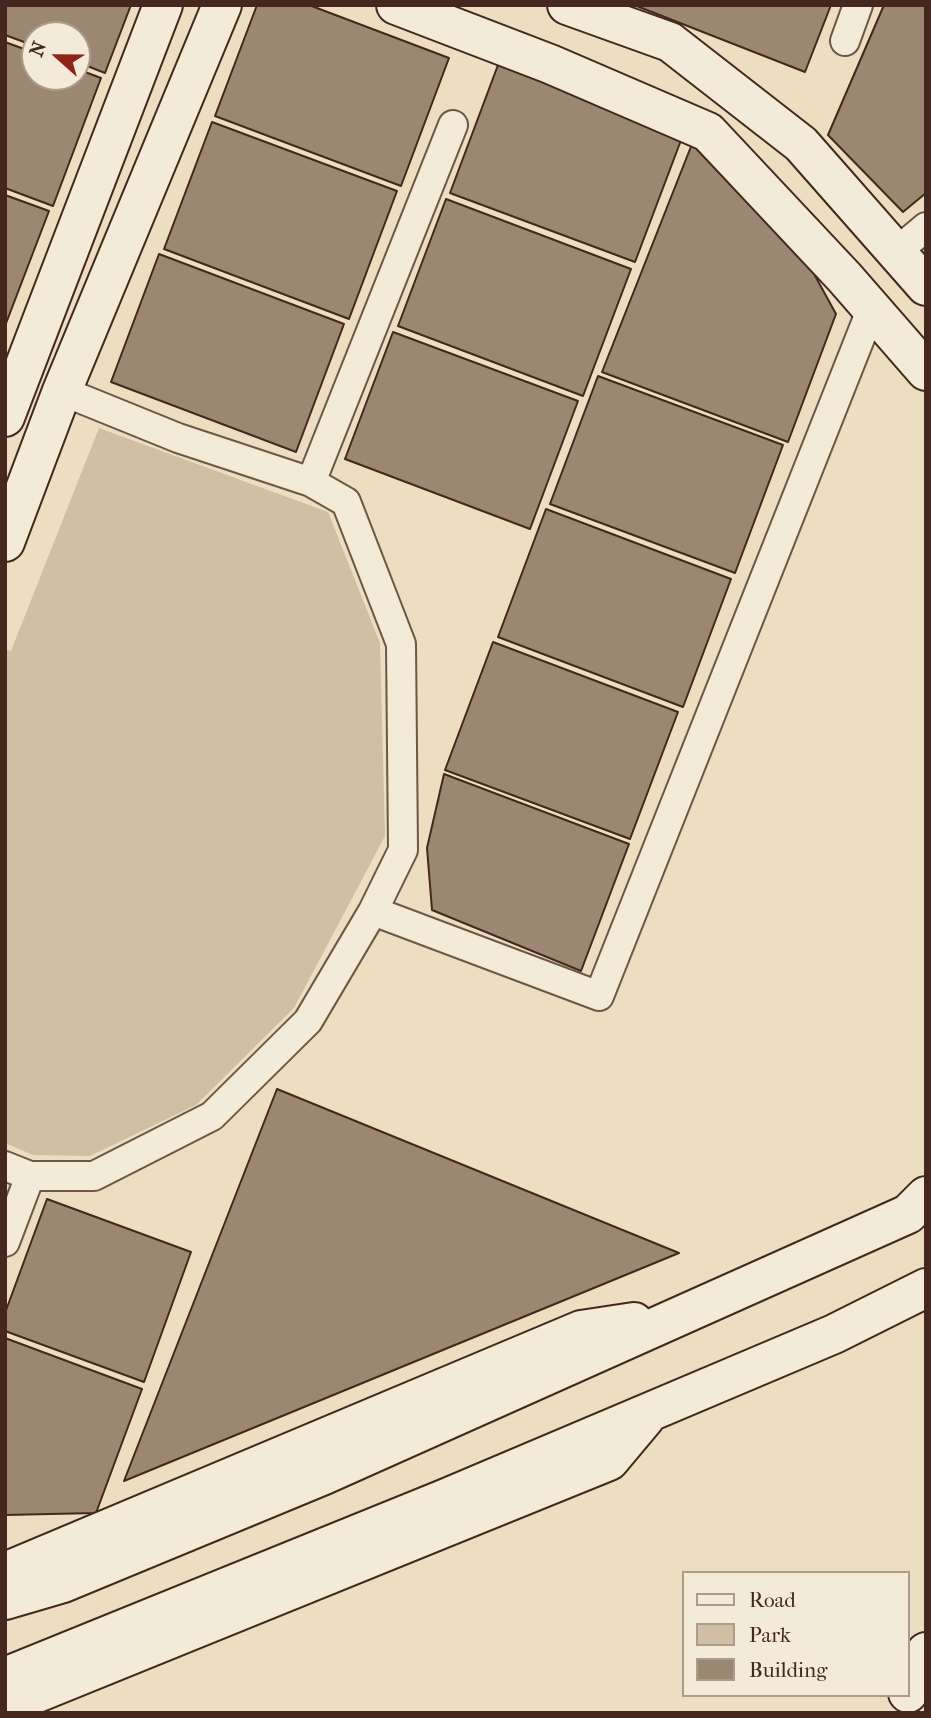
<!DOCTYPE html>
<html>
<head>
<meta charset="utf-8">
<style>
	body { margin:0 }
	#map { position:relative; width:931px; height:1718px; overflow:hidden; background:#eddec1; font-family:"IM FELL French Canon",serif }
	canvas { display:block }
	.frame { position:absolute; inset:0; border:7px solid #45281d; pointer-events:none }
	.legend { position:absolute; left:682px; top:1571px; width:228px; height:126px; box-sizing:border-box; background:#f3ead7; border:2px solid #ad9c8d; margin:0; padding:9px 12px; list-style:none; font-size:21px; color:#45281d }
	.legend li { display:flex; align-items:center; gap:14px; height:35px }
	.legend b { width:35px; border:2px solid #ad9c8d }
	.north { position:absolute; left:21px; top:21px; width:70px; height:70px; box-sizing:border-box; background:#f3ead7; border:2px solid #ad9c8d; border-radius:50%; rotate:291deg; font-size:19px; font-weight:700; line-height:28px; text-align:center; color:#45281d }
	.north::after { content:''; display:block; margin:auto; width:24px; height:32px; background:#8f2418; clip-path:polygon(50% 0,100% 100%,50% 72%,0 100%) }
</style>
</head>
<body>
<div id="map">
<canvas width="931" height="1718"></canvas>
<div class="frame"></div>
<ul class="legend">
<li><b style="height:9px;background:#f3ead7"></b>Road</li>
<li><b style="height:19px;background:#d0bfa5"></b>Park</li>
<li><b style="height:19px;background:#9c8772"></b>Building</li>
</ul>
<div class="north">N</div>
</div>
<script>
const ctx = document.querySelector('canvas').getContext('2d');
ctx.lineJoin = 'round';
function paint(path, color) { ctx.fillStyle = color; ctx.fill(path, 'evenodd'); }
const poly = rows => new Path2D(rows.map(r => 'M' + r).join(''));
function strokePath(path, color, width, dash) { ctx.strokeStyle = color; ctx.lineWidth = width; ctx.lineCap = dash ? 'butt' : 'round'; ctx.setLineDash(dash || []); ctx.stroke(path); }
const green = poly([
	[99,428,328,512,380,643,385,836,294,1008,196,1105,90,1156,33,1155,5,1143,5,649,11,651]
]);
const building = poly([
	[5,5,131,5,105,73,77,62,77,35,35,35,35,46,5,35,5,5],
	[257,5,309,5,449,58,401,186,215,116,257,5],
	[634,5,831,5,805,72,634,5],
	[884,5,926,5,926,193,903,212,828,135,884,5],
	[5,42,35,53,35,77,77,77,77,69,101,78,53,206,5,188,5,42],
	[498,65,683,135,635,262,450,193,498,65],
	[212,122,397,191,349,319,164,249,212,122],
	[692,144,813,272,836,314,788,442,602,372,692,144],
	[5,195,49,211,5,326,5,195],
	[446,199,631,269,583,396,398,326,446,199],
	[159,254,344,324,296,452,111,382,159,254],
	[393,332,578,401,530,529,345,459,393,332],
	[598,376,783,445,735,573,550,504,598,376],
	[546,509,731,579,683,707,498,637,546,509],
	[493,642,678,712,630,839,445,770,493,642],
	[444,774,629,844,581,971,432,910,427,848,444,774],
	[277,1089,679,1253,124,1481,277,1089],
	[47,1199,191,1252,144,1382,5,1331,5,1313,47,1199],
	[5,1338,142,1389,96,1513,5,1515,5,1338]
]);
const street = poly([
	[845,41,858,5],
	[896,252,926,227],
	[311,482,453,125],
	[373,911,599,996,872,308],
	[5,1166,30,1176,94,1176,212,1116,308,1021,373,911,403,850,401,644,346,502,311,482,178,438,62,391],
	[5,1242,30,1176]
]);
const secondary = poly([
	[396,5,550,64,708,132,845,278,926,371],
	[567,5,670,42,801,144,926,286],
	[5,417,163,5],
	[5,542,62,391,222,5],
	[5,1572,581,1330,634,1322],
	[5,1600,63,1583,324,1475,908,1214,926,1196],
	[5,1677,444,1499,834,1334,926,1288],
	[908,1693,926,1652],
	[5,1706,609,1461,645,1418]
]);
paint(green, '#d0bfa5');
paint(building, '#9c8772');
strokePath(building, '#45281d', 2);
strokePath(street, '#6f5646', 32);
strokePath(secondary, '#45281d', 42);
strokePath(street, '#f3ead7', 28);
strokePath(secondary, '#f3ead7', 38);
</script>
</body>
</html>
